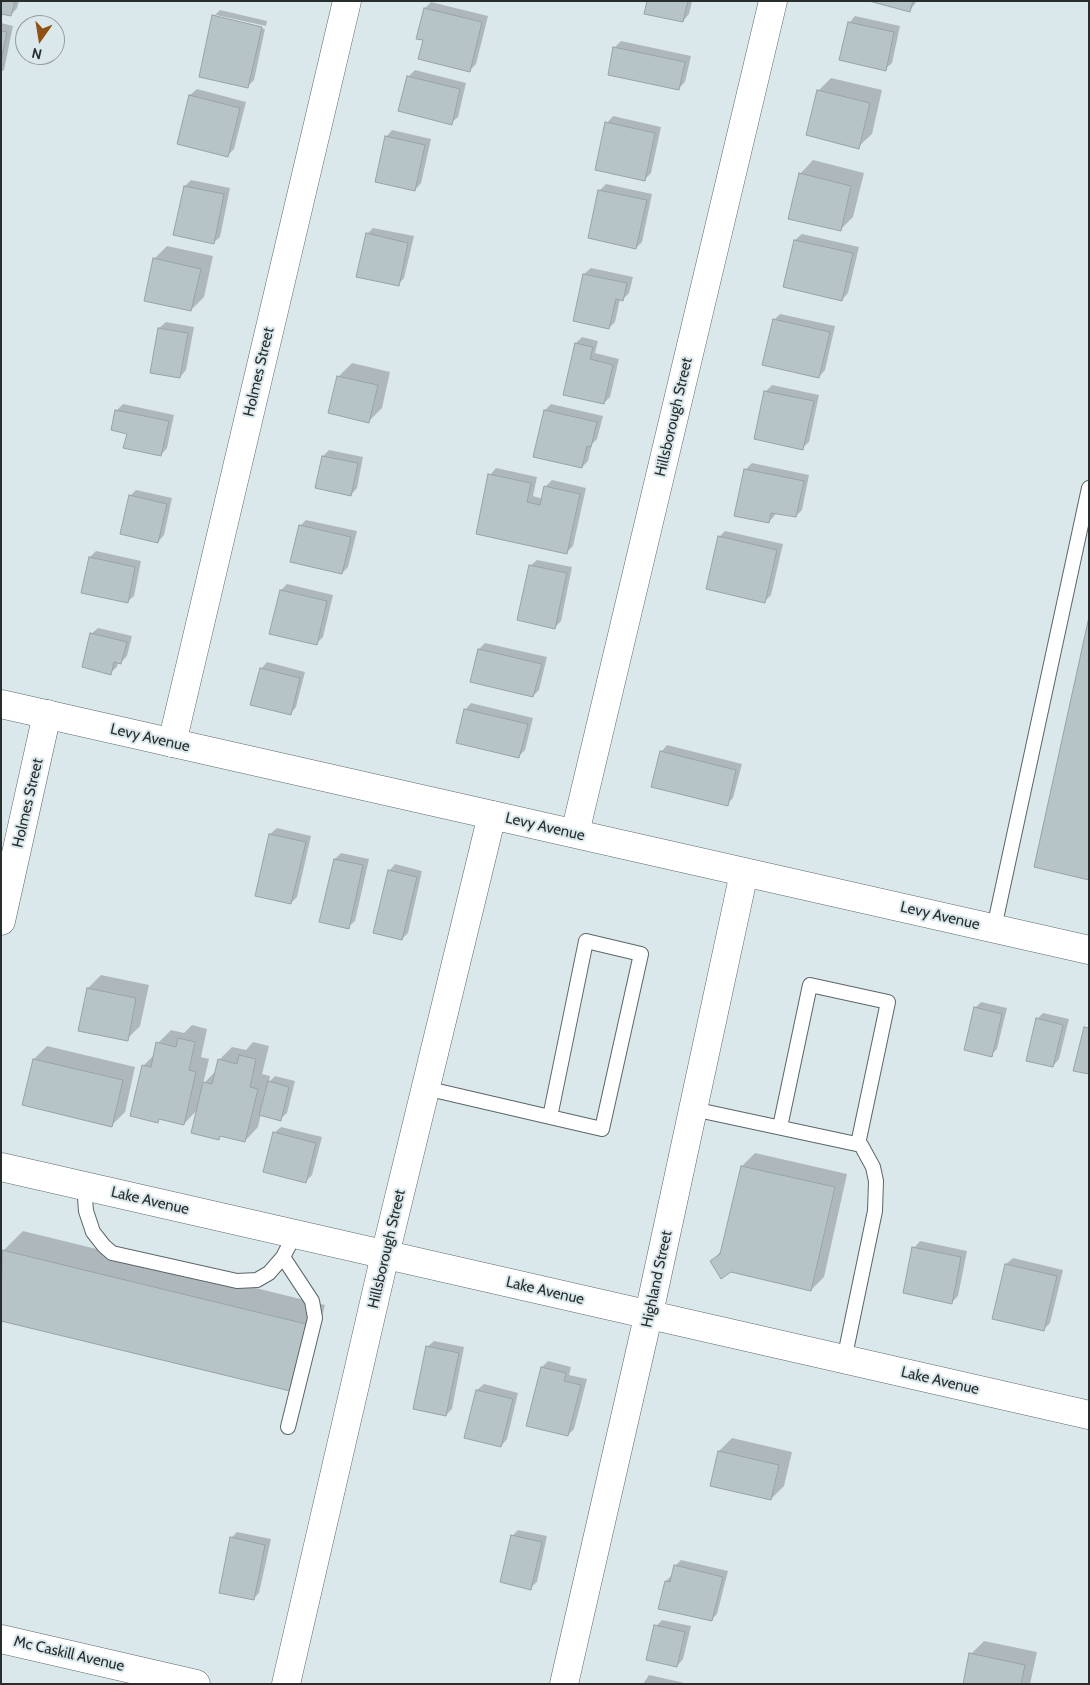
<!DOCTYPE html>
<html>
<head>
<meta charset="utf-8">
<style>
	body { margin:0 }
	#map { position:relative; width:1090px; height:1685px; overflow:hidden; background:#dae7eb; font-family:Cabin,sans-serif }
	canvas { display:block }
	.frame { position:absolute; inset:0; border:2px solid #282d2e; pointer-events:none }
	.north { position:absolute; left:15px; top:15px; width:50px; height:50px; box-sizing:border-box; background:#dae7eb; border:1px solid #939d9f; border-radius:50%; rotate:193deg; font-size:14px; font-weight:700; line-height:20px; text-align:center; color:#282d2e }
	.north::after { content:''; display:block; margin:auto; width:18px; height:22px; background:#8f5114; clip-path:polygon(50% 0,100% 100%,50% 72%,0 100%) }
</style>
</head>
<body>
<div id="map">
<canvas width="1090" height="1685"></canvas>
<div class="frame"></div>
<div class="north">N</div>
</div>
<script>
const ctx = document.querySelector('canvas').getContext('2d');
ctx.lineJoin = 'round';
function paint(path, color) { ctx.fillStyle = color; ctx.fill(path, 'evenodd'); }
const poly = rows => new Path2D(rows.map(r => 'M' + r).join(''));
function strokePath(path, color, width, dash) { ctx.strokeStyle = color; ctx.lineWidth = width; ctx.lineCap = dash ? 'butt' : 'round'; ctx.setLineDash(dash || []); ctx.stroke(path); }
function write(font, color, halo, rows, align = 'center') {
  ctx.font = font + ' Cabin,sans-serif'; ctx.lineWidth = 4; ctx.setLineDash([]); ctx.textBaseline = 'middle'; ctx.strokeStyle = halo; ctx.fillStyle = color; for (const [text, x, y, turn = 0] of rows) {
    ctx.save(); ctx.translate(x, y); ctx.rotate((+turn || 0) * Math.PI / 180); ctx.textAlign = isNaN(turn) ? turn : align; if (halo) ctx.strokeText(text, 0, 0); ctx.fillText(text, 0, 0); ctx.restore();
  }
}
const shadow = poly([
	[1,1,19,1,17,8,11,15],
	[648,1,692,1,689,14,683,21],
	[874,1,917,1,910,10],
	[431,2,488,16,476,64,470,70,424,40,425,8],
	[220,10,267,21,266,26,216,15,216,18,265,29,254,80,247,87,214,16],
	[855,16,900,26,892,63,885,69,849,23],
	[1,23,13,26,4,70,1,72],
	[621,41,691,56,685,82,679,88,615,47],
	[415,70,466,83,458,117,451,123,408,77],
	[831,78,882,90,872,134,858,147,818,91],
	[197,89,246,102,234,149,228,155,178,143,190,95],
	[613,116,661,127,651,173,645,179,607,123],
	[392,130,431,139,421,183,415,190,386,137],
	[813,160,864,173,853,217,840,230,800,174],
	[191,180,230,188,220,237,213,243,185,186],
	[606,184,652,194,642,242,636,248,589,237,600,190],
	[373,228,414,236,404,278,398,285,367,234],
	[802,234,859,247,848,293,842,300,784,286,795,240],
	[167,246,213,256,204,297,191,310,154,259],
	[591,268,633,277,629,293,623,299,620,299,615,322,609,328,574,321,584,274],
	[780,314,835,326,825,370,819,377,774,320],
	[166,322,194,327,186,370,180,377,159,328],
	[582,337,598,341,595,353,619,359,610,397,604,403,576,343],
	[352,363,390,372,382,408,369,421,339,376],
	[772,385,819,395,809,442,802,448,765,392],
	[123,404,174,415,167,448,161,455,128,433,112,429,117,410],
	[551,404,603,416,597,439,592,444,588,461,582,467,545,410],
	[329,450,363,457,357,488,351,495,323,456],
	[752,463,809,475,802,510,796,516,776,512,775,515,769,522,745,470],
	[496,468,537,477,533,496,543,499,545,487,552,480,586,488,573,546,567,552,490,475],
	[136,490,172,498,164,535,158,542,130,496],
	[306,520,357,531,348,567,342,573,300,526],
	[725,531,783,544,771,595,765,601,719,537],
	[96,551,141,561,134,596,127,602,90,557],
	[537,560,572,567,561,621,555,627,530,566],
	[287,584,333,595,323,637,316,644,271,633,281,590],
	[98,628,132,636,127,656,121,662,118,662,117,667,110,673,91,634],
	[485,643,547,657,539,690,533,696,479,649],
	[267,662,305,672,296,707,290,714,261,669],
	[471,703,533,718,525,750,519,756,465,710],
	[667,745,742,764,733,798,727,804,661,752],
	[277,828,311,836,297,897,291,903,270,834],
	[341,853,369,859,355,921,348,927,335,859],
	[395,864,422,871,408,933,402,939,389,871],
	[101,975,149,985,140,1026,127,1039,88,988],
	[981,1002,1007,1008,997,1049,991,1055,975,1008],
	[1043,1013,1069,1019,1059,1059,1053,1066,1037,1019],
	[192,1025,207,1029,201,1057,209,1059,203,1084,216,1071,219,1060,232,1047,246,1050,253,1042,269,1046,262,1074,270,1076,269,1082,275,1076,295,1081,287,1113,280,1119,261,1114,258,1127,245,1141,222,1135,219,1138,198,1109,184,1124,160,1118,157,1121,143,1066,155,1054,158,1043,171,1030,184,1033],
	[47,1046,135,1067,125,1112,112,1125,24,1104,34,1059],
	[281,1127,322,1137,312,1175,306,1181,274,1133],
	[755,1153,847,1174,824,1277,811,1290,711,1262,722,1250,742,1166],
	[23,1231,325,1305,309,1370,289,1389,1,1320,1,1260,3,1251],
	[920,1241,967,1251,958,1296,952,1302,914,1248],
	[1013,1258,1063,1270,1050,1323,1044,1329,1006,1264],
	[434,1341,464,1347,452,1409,446,1415,427,1347],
	[548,1361,571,1367,569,1375,587,1379,574,1429,568,1435,542,1367],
	[484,1384,518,1393,507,1439,501,1446,477,1390],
	[732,1438,792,1452,784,1486,771,1499,719,1451],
	[518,1530,547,1536,537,1582,530,1588,512,1536],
	[237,1532,271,1539,259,1593,253,1599,231,1538],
	[681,1560,728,1571,717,1614,711,1620,666,1581,672,1575,675,1566],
	[662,1620,691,1626,683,1659,677,1666,656,1626],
	[984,1641,1037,1652,1030,1684,964,1684,971,1654],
	[649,1675,689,1684,643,1684]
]);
const building = poly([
	[1,1,15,1,11,16,1,14,1,1],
	[647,1,688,1,683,22,644,14,647,1],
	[869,1,913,1,910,12,869,1],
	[424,8,482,22,470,72,418,59,423,40,416,39,424,8],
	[212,15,262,27,248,88,199,77,212,15],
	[848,22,894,32,886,71,839,60,848,22],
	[1,31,7,32,1,61,1,31],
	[613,47,685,62,679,90,608,75,613,47],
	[407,76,460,89,452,125,398,111,407,76],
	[817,90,870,103,859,149,806,135,817,90],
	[189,95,240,108,228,157,177,144,189,95],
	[605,122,655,133,645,181,595,170,605,122],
	[385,136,425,145,415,191,375,182,385,136],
	[799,173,851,186,841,231,788,219,799,173],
	[184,186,224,194,214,244,173,235,184,186],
	[598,190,647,200,636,249,588,238,598,190],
	[366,233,408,243,399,286,356,277,366,233],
	[794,240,853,253,842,301,783,287,794,240],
	[153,258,201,269,191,311,144,301,153,258],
	[583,274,627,283,623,301,616,299,609,329,573,321,583,274],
	[773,319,830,332,819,378,762,365,773,319],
	[158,328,188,333,180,378,150,373,158,328],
	[575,343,593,347,590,359,613,365,604,404,563,395,575,343],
	[337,376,378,385,369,423,328,413,337,376],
	[764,391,814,401,803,450,754,439,764,391],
	[115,410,169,421,161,456,123,448,127,434,111,430,115,410],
	[544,410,597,422,591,447,587,446,582,468,533,457,544,410],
	[322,456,358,463,351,496,315,488,322,456],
	[744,469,804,481,796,517,771,513,769,523,734,516,744,469],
	[488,474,531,483,527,502,540,505,544,486,580,494,567,554,476,534,488,474],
	[129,495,167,504,158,543,120,534,129,495],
	[299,525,351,537,342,574,290,562,299,525],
	[718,536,777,550,765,603,706,589,718,536],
	[89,557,135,567,128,603,81,593,89,557],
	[529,565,567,573,555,629,517,620,529,565],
	[280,590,327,601,317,645,269,634,280,590],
	[1089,617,1089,880,1034,867,1089,617],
	[90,633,127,642,121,664,114,662,111,675,82,667,90,633],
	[478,649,542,664,533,697,470,682,478,649],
	[260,668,300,678,291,715,250,705,260,668],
	[464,709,528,724,519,758,456,743,464,709],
	[660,751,736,770,728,806,651,787,660,751],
	[269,834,306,842,291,904,255,896,269,834],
	[334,859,363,865,349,929,319,922,334,859],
	[388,870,417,877,402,940,373,933,388,870],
	[87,988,136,998,128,1041,78,1031,87,988],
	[974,1007,1002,1014,992,1057,964,1050,974,1007],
	[1036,1018,1063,1025,1053,1067,1026,1061,1036,1018],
	[1084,1027,1089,1028,1089,1074,1073,1071,1084,1027],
	[178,1038,195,1042,189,1070,196,1072,184,1125,159,1119,158,1123,130,1116,142,1065,151,1067,156,1042,176,1047,178,1038],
	[239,1055,256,1059,250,1087,258,1089,245,1142,220,1136,219,1140,191,1133,203,1082,212,1084,218,1059,237,1064,239,1055],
	[33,1059,123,1080,112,1127,22,1105,33,1059],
	[268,1081,289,1087,281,1121,259,1115,268,1081],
	[273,1132,316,1143,306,1183,263,1172,273,1132],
	[741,1166,835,1187,811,1291,731,1272,721,1279,710,1261,720,1254,741,1166],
	[912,1247,961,1257,952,1304,903,1293,912,1247],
	[2,1250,306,1324,290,1391,1,1321,2,1250],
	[1005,1264,1057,1276,1044,1331,992,1319,1005,1264],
	[426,1346,459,1353,446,1416,413,1409,426,1346],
	[541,1367,566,1373,564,1381,581,1385,568,1436,526,1426,541,1367],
	[476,1390,513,1399,501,1447,464,1438,476,1390],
	[718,1451,779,1465,771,1500,710,1486,718,1451],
	[511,1535,542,1542,531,1590,500,1582,511,1535],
	[230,1537,265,1545,254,1600,219,1593,230,1537],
	[674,1565,723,1577,712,1621,658,1609,665,1581,670,1582,674,1565],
	[654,1625,685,1632,677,1667,646,1660,654,1625],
	[969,1653,1025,1665,1021,1684,963,1684,969,1653]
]);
const lane = poly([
	[994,928,1089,488],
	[425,1088,550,1117,602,1129,641,954,586,941,550,1117],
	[693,1109,861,1145,873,1167,876,1181,875,1211,844,1360],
	[780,1127,810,985,888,1002,858,1144],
	[84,1185,86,1211,93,1232,104,1246,112,1253,237,1281,257,1280,269,1273,283,1257,295,1234],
	[283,1257,312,1301,315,1318,288,1427]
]);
const street = poly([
	[172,743,347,1],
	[575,833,773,1],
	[1,921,47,714],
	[1,1167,1089,1415],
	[1,1639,196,1684],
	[286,1684,385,1255,492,815],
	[564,1684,653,1295,744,873]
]);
const secondary = poly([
	[1,704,1089,950]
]);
const streetNames = [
	["Holmes Street",259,372,-77],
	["Hillsborough Street",674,417,-77],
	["Levy Avenue",150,738,13],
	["Holmes Street",28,803,-77],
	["Levy Avenue",545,827,13],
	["Levy Avenue",940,916,13],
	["Lake Avenue",150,1201,13],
	["Hillsborough Street",387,1249,-77],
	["Highland Street",657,1279,-78],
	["Lake Avenue",545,1291,13],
	["Lake Avenue",940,1381,13],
	["Mc Caskill Avenue",69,1654,13]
];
paint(shadow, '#0003');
paint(building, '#b7c4c7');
strokePath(building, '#97a3a6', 1);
strokePath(lane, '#5b6669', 16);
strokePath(street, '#5b6669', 29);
strokePath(secondary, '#5b6669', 29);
strokePath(lane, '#fff', 14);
strokePath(street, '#fff', 28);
strokePath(secondary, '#fff', 28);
write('15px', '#282d2e', '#dae7eb', streetNames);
</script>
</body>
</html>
